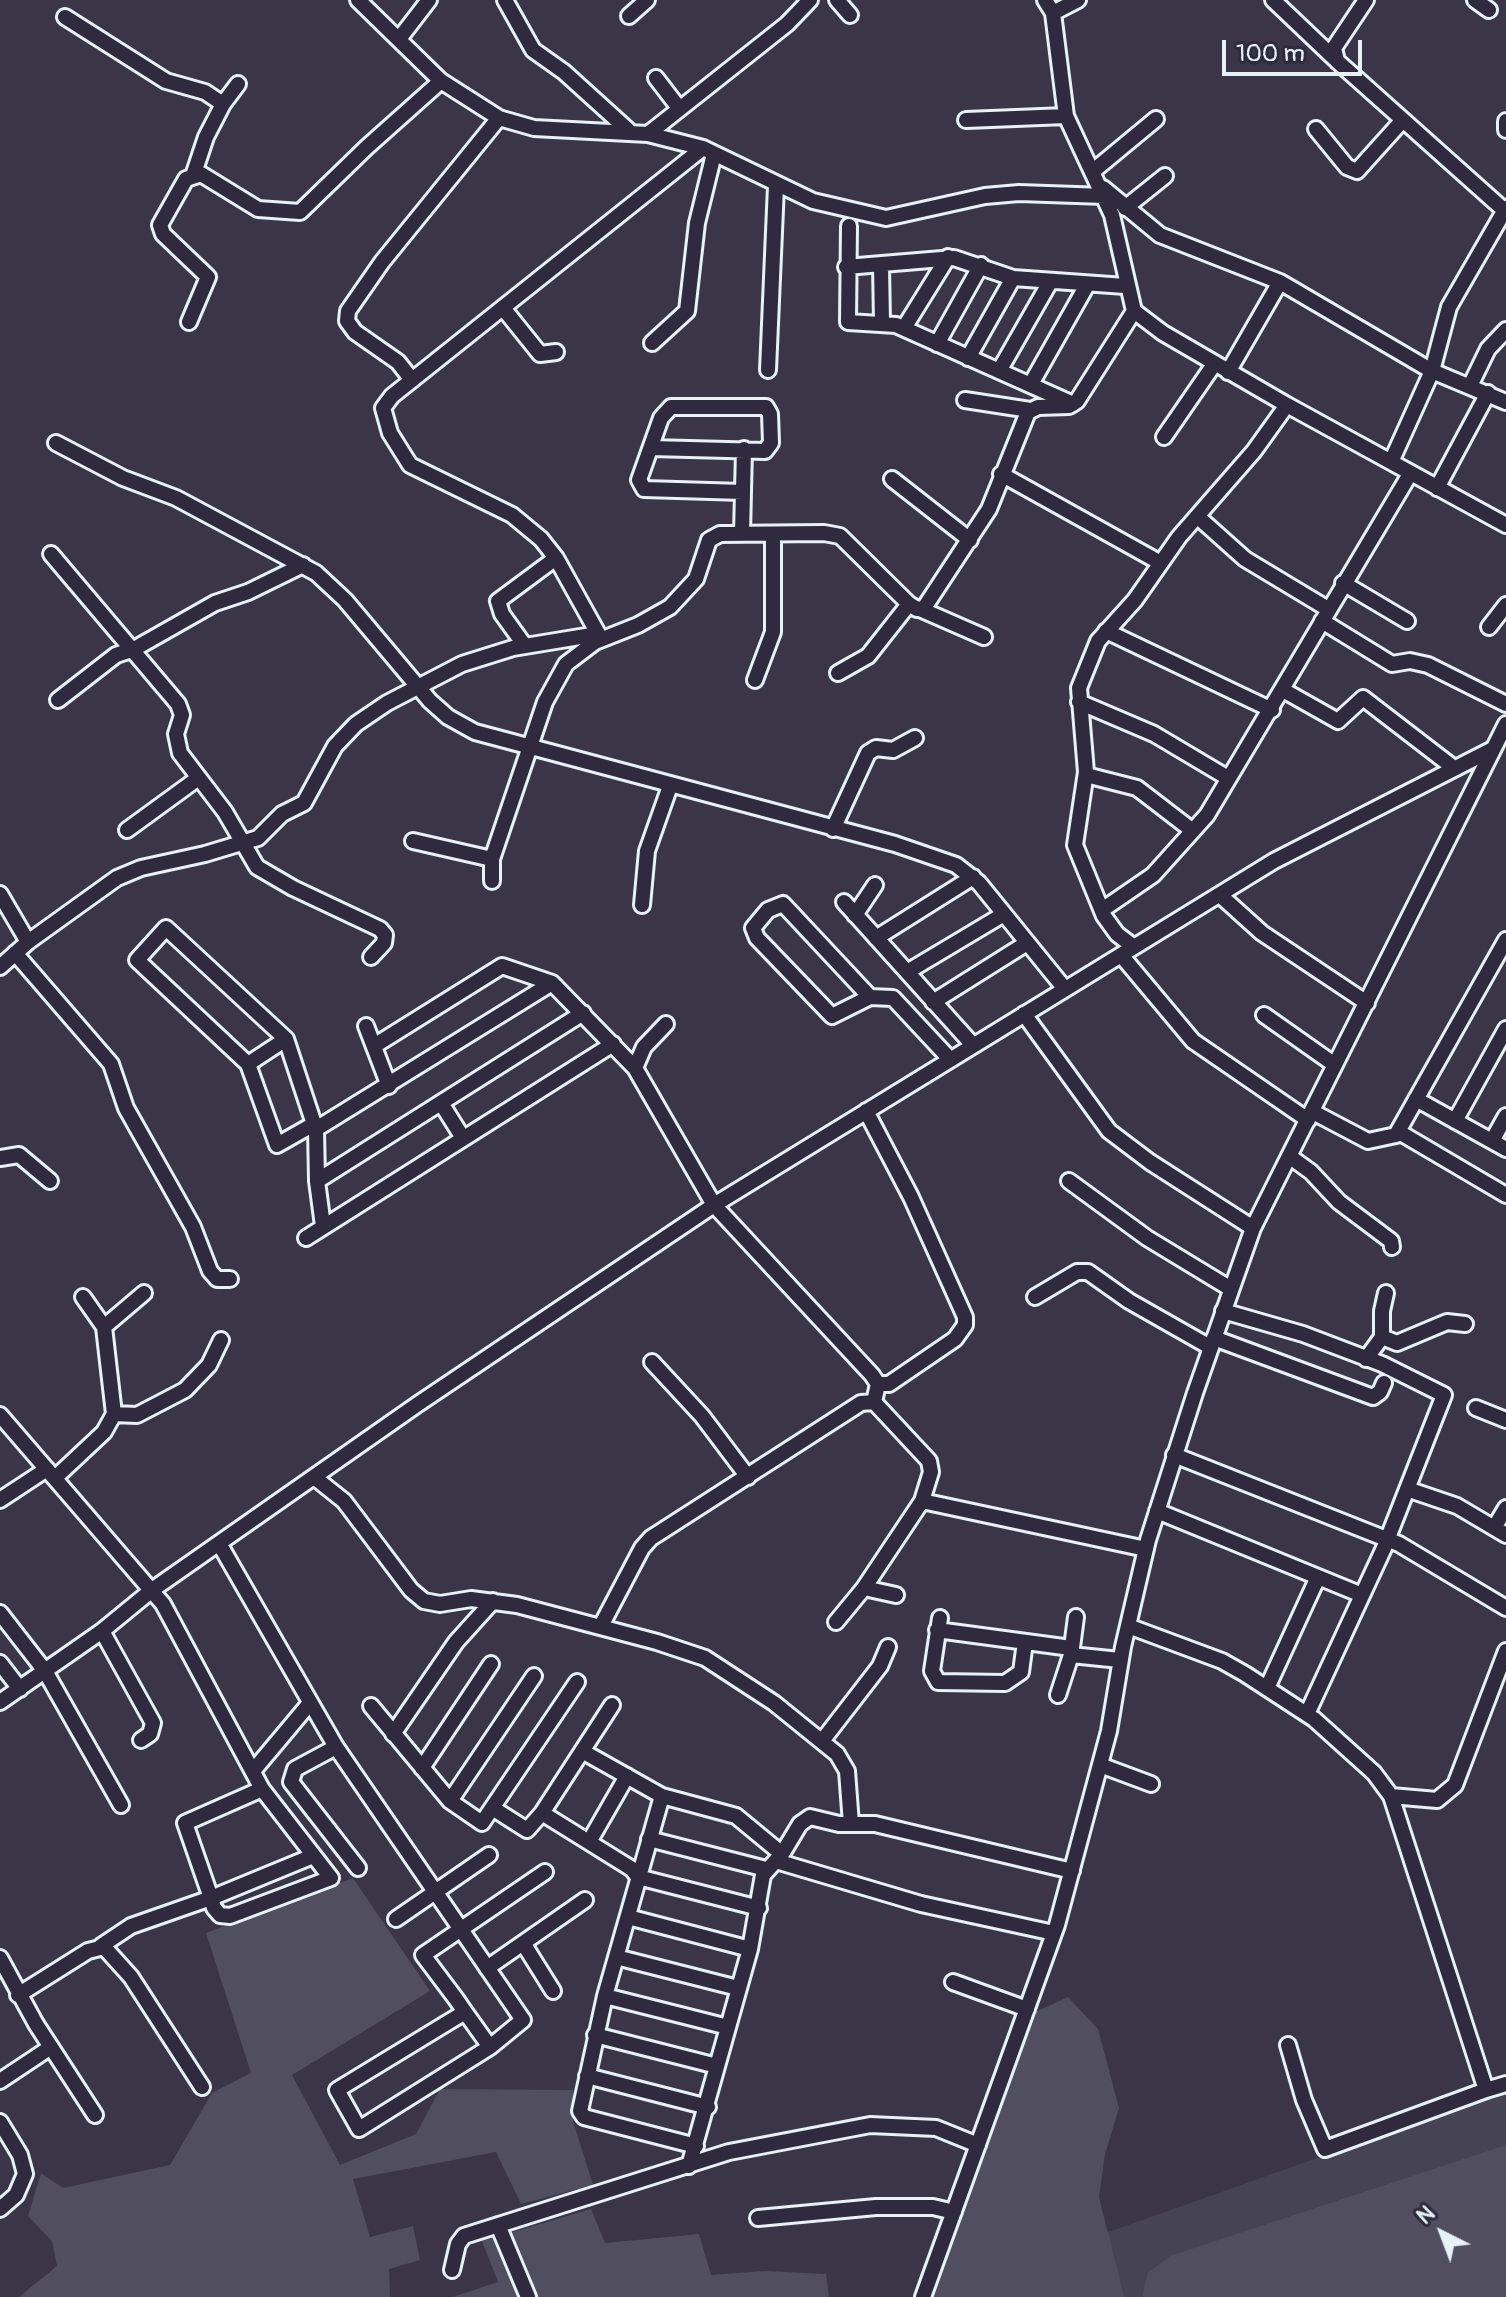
<!DOCTYPE html>
<html>
<head>
<meta charset="utf-8">
<style>
	body { margin:0 }
	#map { position:relative; width:1506px; height:2297px; overflow:hidden; background:#3a3648; font-family:Pangolin,sans-serif }
	canvas { display:block }
	.north { position:absolute; left:1402px; top:2193px; width:80px; height:80px; -webkit-text-stroke:6px #2f2a3d; paint-order:stroke; rotate:318deg; font-size:22px; font-weight:700; line-height:32px; text-align:center; color:#e8f1f8 }
	.north::after { content:''; display:block; margin:auto; width:28px; height:36px; background:#e8f1f8; clip-path:polygon(50% 0,100% 100%,50% 72%,0 100%) }
	.scale { position:absolute; left:1222px; top:40px; width:140px; height:36px; box-sizing:border-box; border:4px solid #e8f1f8; border-top:0; padding-left:10px; font-size:24px; line-height:28px; white-space:nowrap; color:#e8f1f8; -webkit-text-stroke:6px #2f2a3d; paint-order:stroke }
</style>
</head>
<body>
<div id="map">
<canvas width="1506" height="2297"></canvas>
<div class="north">N</div>
<div class="scale">100 m</div>
</div>
<script>
const ctx = document.querySelector('canvas').getContext('2d');
ctx.lineJoin = 'round';
function paint(path, color) { ctx.fillStyle = color; ctx.fill(path, 'evenodd'); }
const poly = rows => new Path2D(rows.map(r => 'M' + r).join(''));
function strokePath(path, color, width, dash) { ctx.strokeStyle = color; ctx.lineWidth = width; ctx.lineCap = dash ? 'butt' : 'round'; ctx.setLineDash(dash || []); ctx.stroke(path); }
const built = poly([
	[1506,2091,1506,2297,1088,2297,1069,2246]
]);
const green = poly([
	[353,1878,430,1991,292,2075,340,2165,416,2134,440,2089,573,2090,573,2121,593,2185,521,2204,496,2152,353,2179,370,2237,413,2226,420,2260,389,2269,390,2297,19,2297,57,2266,52,2241,28,2216,41,2173,63,2188,170,2165,212,2093,251,2073,206,1933],
	[1068,1997,1098,2029,1119,2108,1105,2154,1099,2197,1124,2297,932,2297,1033,2013],
	[1506,2145,1506,2297,1142,2297,1148,2273,1170,2256],
	[591,2209,605,2243,699,2234,711,2275,765,2271,826,2274,829,2297,453,2297,498,2282,482,2241]
]);
const minor = poly([
	[358,0,441,81,499,118,534,128,648,134,787,24,810,0],
	[505,0,533,50,564,72,628,130],
	[837,0,850,15],
	[1045,0,1053,13,1066,116,1112,215,1134,311,1163,333,1287,405,1506,525],
	[1273,0,1335,59],
	[1366,0,1334,48,1337,61,1504,210],
	[1475,0,1489,10],
	[1053,13,1078,0],
	[629,16,647,0],
	[65,17,166,81,205,92,223,104],
	[399,39,429,0],
	[656,78,679,108],
	[966,120,1066,116],
	[1506,121,1506,130],
	[1316,129,1347,167,1357,171,1402,121],
	[648,134,703,148,813,201,886,218,985,196,1019,193,1105,196],
	[1092,172,1156,119],
	[194,173,206,137,223,104,238,84],
	[1103,188,1160,235,1280,282,1432,371,1506,402],
	[1125,208,1165,176],
	[849,226,848,322,896,325,1073,404],
	[881,265,882,322],
	[846,267,954,258,1013,278,1125,286],
	[503,308,540,354,556,352],
	[189,322,208,277,163,234,160,225,186,179,201,174,258,209,300,212,367,147,441,81],
	[904,328,948,257],
	[652,343,687,311,697,223,714,154],
	[937,344,981,265],
	[968,358,1013,278],
	[768,370,776,186],
	[999,371,1050,282],
	[1228,372,1280,282],
	[412,380,398,362,355,332,347,321,348,311,382,262,499,118],
	[1031,384,1087,285],
	[1470,386,1488,349,1506,330],
	[965,400,1030,410],
	[1164,437,1215,363],
	[56,443,123,478,176,498,316,573,345,600,430,701,448,717,475,732,895,844,956,865,979,883,1065,989],
	[651,448,765,451,771,443,770,414,766,407,671,407,661,418,639,480,644,489,743,492],
	[1391,462,1432,371,1449,307,1506,208],
	[1001,474,1159,562],
	[892,479,970,540],
	[1437,488,1488,393],
	[1198,517,1245,559,1328,609],
	[742,534,744,449],
	[51,554,178,704,182,715,176,734,180,753,225,812,257,867,293,888,380,929,385,935,384,943,371,957],
	[1343,583,1407,621],
	[920,609,984,637],
	[1322,621,1392,664,1410,661,1428,665,1506,704],
	[1489,627,1506,605],
	[1106,631,1272,710],
	[601,639,556,558,541,539,512,515,410,465,390,433,383,408,392,396,703,148],
	[525,646,502,614,498,601,556,558],
	[838,673,868,656,909,604],
	[755,680,773,632,773,535],
	[1283,690,1338,721,1363,698,1454,768],
	[58,700,116,655,134,649,215,603,248,592,303,565],
	[1079,702,1154,734,1228,778],
	[1086,775,1137,788,1193,831],
	[833,829,868,753,876,748,893,750,915,738],
	[127,830,197,779],
	[413,841,492,859],
	[492,881,492,859,545,702,566,664,595,642,638,625,670,607,696,579,709,540,720,534,824,533,840,536,909,604,917,609,924,608,989,509,1028,412,1038,407,1069,406,1077,401,1134,311],
	[0,894,28,942],
	[1221,896,1262,933,1367,1003],
	[844,902,972,1044],
	[642,905,647,851,670,786],
	[1102,910,1153,875,1207,815,1410,474],
	[855,915,875,885],
	[876,938,973,877],
	[1134,947,1117,934,1104,916,1075,845,1086,772,1079,688,1098,641,1135,600,1179,537,1254,451,1287,405],
	[15,953,111,1064,126,1108,193,1227,210,1271,217,1279,230,1279],
	[1121,955,1193,1041,1308,1120],
	[0,967,28,942,117,878,141,868,205,854,258,838,282,814,304,803,335,746,356,724,387,703,462,664,513,648,598,634],
	[907,972,1004,914],
	[870,997,832,1016,757,938,753,928,768,910,783,904,870,997,893,998,949,1058],
	[933,1002,1027,943],
	[1024,1014,1109,1131,1150,1162,1253,1228],
	[1264,1015,1335,1065],
	[366,1026,389,1086],
	[374,1046,502,966,552,983,635,1068,714,1205,872,1375,878,1384,874,1402],
	[248,1064,286,1039],
	[635,1068,644,1047,666,1024],
	[1416,1099,1506,1149],
	[441,1103,463,1138],
	[866,1111,911,1197,965,1317,965,1325,955,1339,889,1384,878,1384],
	[1313,1112,1368,1141,1396,1135,1506,940],
	[1455,1121,1506,1029],
	[314,1124,277,1145,248,1064,137,960,166,928,286,1039,314,1124,316,1129,317,1181,323,1226],
	[316,1129,552,983],
	[1399,1132,1506,1195],
	[1492,1141,1506,1116],
	[1289,1156,1311,1172,1339,1202,1391,1241,1392,1247],
	[0,1158,19,1155,50,1181],
	[317,1181,583,1013],
	[1069,1181,1147,1238,1231,1289],
	[306,1238,613,1044],
	[1035,1297,1077,1272,1088,1272,1129,1301,1210,1347],
	[1223,1311,1303,1334,1382,1364,1444,1395,1384,1548,1307,1714],
	[104,1327,144,1293],
	[1382,1337,1382,1311,1386,1293],
	[1214,1338,1373,1397,1380,1392,1384,1383],
	[1366,1359,1382,1337,1397,1343,1447,1322,1465,1324],
	[652,1362,702,1416,748,1477],
	[874,1402,929,1461,931,1472,922,1501,864,1588,896,1595],
	[1476,1408,1506,1420],
	[114,1414,137,1415,185,1390,209,1365,221,1340],
	[0,1415,163,1604,262,1789,185,1823,211,1898,131,1926,101,1946],
	[1174,1455,1399,1544,1506,1608],
	[56,1477,104,1432,114,1414,104,1327,83,1297],
	[314,1477,344,1501,411,1590,424,1601,440,1604,471,1599,517,1605,657,1642,705,1658,774,1703,837,1754,847,1771,851,1824],
	[1407,1489,1457,1506,1506,1535],
	[0,1500,47,1469],
	[922,1501,1146,1549],
	[1157,1511,1362,1595],
	[1494,1528,1506,1508],
	[220,1545,336,1747,523,2020,490,2047],
	[0,1613,45,1671,121,1805],
	[940,1618,932,1671,938,1682,1005,1683,1021,1672,1025,1642],
	[836,1622,864,1588],
	[601,1626,642,1548,651,1538,861,1403,874,1402],
	[1128,1626,1222,1661,1245,1674,1314,1719,1374,1773,1391,1796,1486,2090,1325,2149,1304,2100,1288,2045],
	[937,1630,1071,1648],
	[102,1631,153,1723,150,1734,141,1740],
	[1071,1655,1120,1660],
	[0,1663,20,1689],
	[1267,1688,1318,1577],
	[1058,1695,1071,1655,1076,1617],
	[0,1702,102,1631,152,1590,418,1404,714,1205,1274,861,1493,749],
	[371,1706,450,1801,482,1823,577,1682],
	[393,1734,456,1642,493,1601],
	[822,1741,880,1666,888,1647],
	[336,1747,295,1769,291,1782,358,1868],
	[582,1751,662,1796,736,1816,782,1854],
	[1100,1765,1151,1784],
	[422,1768,491,1664],
	[253,1771,310,1703],
	[262,1789,331,1878,230,1916,220,1915,214,1908,211,1898,313,1856],
	[662,1796,605,1996,580,2111,584,2117,696,2146],
	[1391,1796,1437,1800,1455,1785,1506,1651],
	[450,1801,534,1676],
	[494,1809,527,1830,542,1813,632,1869,638,1877,759,1908],
	[542,1813,612,1705],
	[649,1839,766,1869],
	[589,1842,627,1776],
	[776,1861,921,1904,1054,1933],
	[628,1917,750,1949],
	[396,1919,489,1855],
	[523,1943,553,1991],
	[616,1957,738,1988],
	[0,1958,36,2024,95,2115],
	[487,1968,585,1900],
	[953,1982,1027,2009],
	[18,1995,88,1951,104,1947,131,1977,202,2087],
	[605,1996,728,2027],
	[465,2012,337,2090,359,2129,490,2047,465,2012,456,1999,423,1955,545,1872],
	[595,2035,717,2066],
	[587,2076,708,2107],
	[0,2081,51,2047],
	[1486,2090,1506,2084],
	[0,2122,20,2155,25,2174,16,2195,0,2209],
	[689,2166,750,1949,763,1875,782,1854,800,1824,810,1817,839,1824,875,1824,1072,1871],
	[758,2218,876,2207,933,2207,954,2212],
	[498,2225,528,2297],
	[452,2270,458,2244,464,2236,729,2152,870,2125,936,2128,978,2145],
	[923,2297,1057,1925,1109,1731,1123,1647,1148,1540,1195,1393,1253,1228,1506,724]
]);
paint(built, '#464354');
paint(green, '#504e5f');
strokePath(minor, '#e8f1f8', 20);
strokePath(minor, '#2f2a3d', 14);
</script>
</body>
</html>
